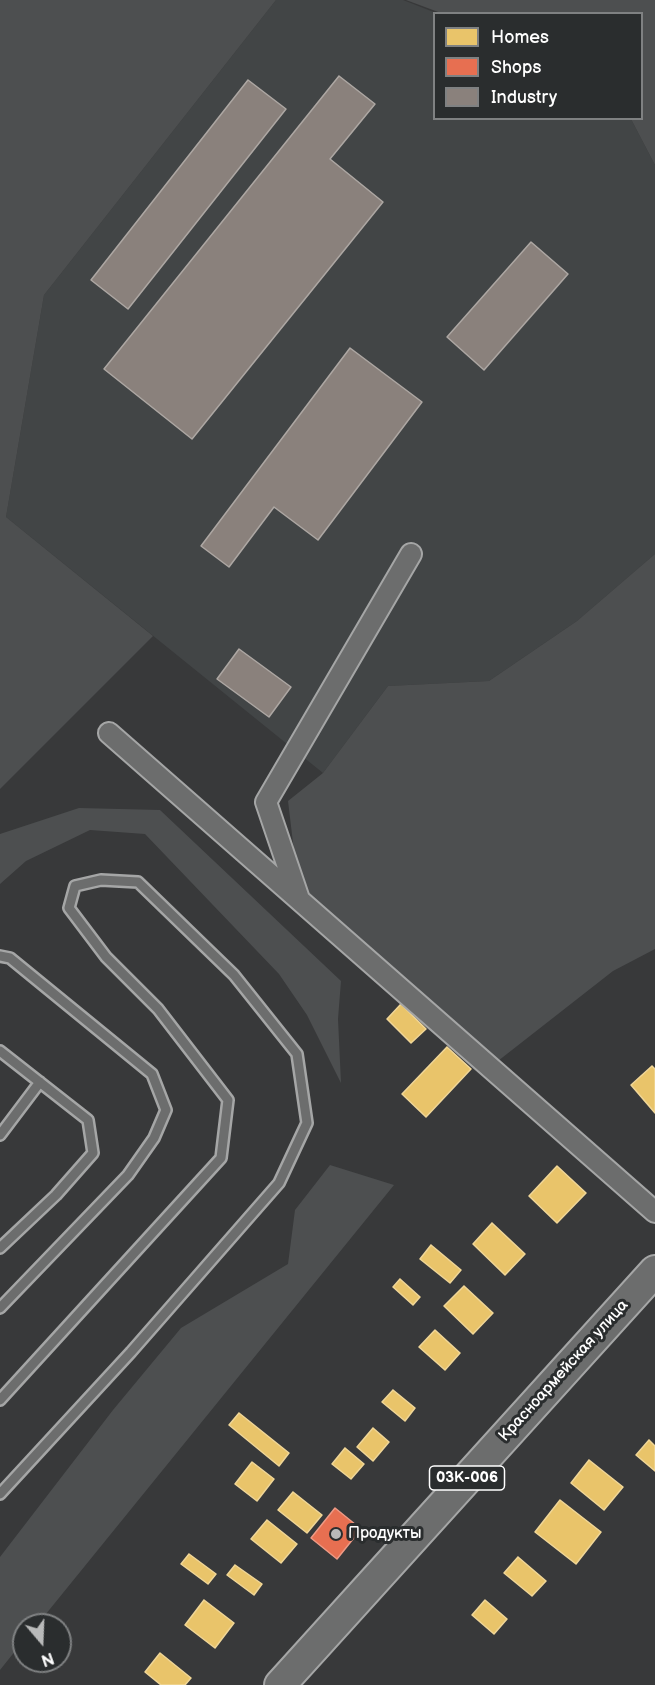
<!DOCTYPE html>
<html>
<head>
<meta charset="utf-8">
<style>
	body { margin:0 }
	#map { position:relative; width:655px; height:1685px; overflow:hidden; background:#38393a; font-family:"Balsamiq Sans",sans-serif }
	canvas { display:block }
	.legend { position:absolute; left:433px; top:12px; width:210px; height:108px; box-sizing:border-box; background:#2a2d2e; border:2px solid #7f8182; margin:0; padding:8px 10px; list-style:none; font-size:18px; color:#fff }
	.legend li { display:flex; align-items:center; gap:12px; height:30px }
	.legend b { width:30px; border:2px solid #7f8182 }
	.north { position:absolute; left:12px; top:1613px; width:60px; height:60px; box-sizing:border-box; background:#2a2d2e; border:2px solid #7f8182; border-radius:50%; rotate:161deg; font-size:16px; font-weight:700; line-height:24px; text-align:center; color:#fff }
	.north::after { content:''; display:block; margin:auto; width:21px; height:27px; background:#b9baba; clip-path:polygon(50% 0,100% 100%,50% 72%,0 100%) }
</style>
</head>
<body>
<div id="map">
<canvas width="655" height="1685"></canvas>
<ul class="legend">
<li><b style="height:16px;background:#e9c46a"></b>Homes</li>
<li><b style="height:16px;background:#e76f51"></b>Shops</li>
<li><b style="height:16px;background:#8a817c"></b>Industry</li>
</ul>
<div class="north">N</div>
</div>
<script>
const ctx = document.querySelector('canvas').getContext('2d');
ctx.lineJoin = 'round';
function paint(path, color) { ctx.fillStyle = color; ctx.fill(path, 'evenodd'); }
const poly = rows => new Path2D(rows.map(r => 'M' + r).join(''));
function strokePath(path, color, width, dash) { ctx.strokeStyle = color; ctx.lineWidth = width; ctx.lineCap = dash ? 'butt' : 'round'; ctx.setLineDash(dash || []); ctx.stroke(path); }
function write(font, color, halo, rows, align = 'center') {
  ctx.font = font + ' "Balsamiq Sans",sans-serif'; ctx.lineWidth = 6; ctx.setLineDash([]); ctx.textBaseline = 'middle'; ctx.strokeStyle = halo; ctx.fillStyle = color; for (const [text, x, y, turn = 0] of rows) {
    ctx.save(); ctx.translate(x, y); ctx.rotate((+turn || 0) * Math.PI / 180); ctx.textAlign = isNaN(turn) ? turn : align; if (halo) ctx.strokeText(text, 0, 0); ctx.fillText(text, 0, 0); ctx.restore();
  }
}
const built = poly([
	[276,0,403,0,436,13,434,118,631,119,655,165,655,554,577,621,489,681,388,686,323,773,6,517,44,295]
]);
const green = poly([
	[0,0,276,0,44,295,6,517,153,636,0,789],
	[406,0,655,0,655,165,631,119,642,118,642,14,441,13],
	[655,554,655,949,613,971,489,1068,300,901,288,801,323,773,388,686,489,681,577,621],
	[79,808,160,810,341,981,338,1019,341,1083,307,1015,279,974,145,834,90,830,26,861,0,884,0,834],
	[330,1165,394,1185,37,1625,24,1625,24,1640,0,1670,0,1557,113,1410,181,1328,288,1264,295,1210]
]);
const homes = poly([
	[401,1004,426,1029,411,1043,387,1019,401,1004],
	[447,1047,471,1069,426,1117,402,1094,447,1047],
	[652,1066,655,1069,655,1113,631,1085,652,1066],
	[557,1166,586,1193,557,1223,529,1196,557,1166],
	[492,1223,525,1254,505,1275,473,1244,492,1223],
	[431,1245,461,1270,450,1283,420,1259,431,1245],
	[400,1279,420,1297,413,1305,393,1287,400,1279],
	[464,1286,493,1313,473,1334,444,1306,464,1286],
	[435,1330,460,1353,445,1370,419,1347,435,1330],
	[393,1390,415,1408,405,1421,382,1402,393,1390],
	[239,1413,289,1453,279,1466,229,1425,239,1413],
	[373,1428,389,1442,373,1461,357,1447,373,1428],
	[649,1440,655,1446,655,1471,636,1455,649,1440],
	[345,1448,364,1464,351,1479,332,1464,345,1448],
	[589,1460,623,1487,604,1510,571,1483,589,1460],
	[252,1462,274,1479,257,1501,235,1484,252,1462],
	[293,1492,322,1515,307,1533,278,1510,293,1492],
	[560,1500,601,1532,576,1564,535,1532,560,1500],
	[267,1520,297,1544,281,1563,251,1539,267,1520],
	[189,1554,216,1574,208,1584,181,1564,189,1554],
	[518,1557,546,1581,532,1596,504,1573,518,1557],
	[235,1565,262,1584,254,1595,227,1575,235,1565],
	[204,1600,234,1623,215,1648,185,1625,204,1600],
	[485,1600,507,1619,494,1634,472,1615,485,1600],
	[160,1653,191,1678,185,1685,161,1685,145,1672,160,1653]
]);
const shops = poly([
	[335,1508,361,1529,337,1559,311,1538,335,1508]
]);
const industry = poly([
	[339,76,375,104,330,159,383,202,192,439,104,369,339,76],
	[248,80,286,109,128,309,91,280,248,80],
	[531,242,568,274,484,370,447,337,531,242],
	[350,348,422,402,318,540,274,507,229,567,201,546,350,348],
	[239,649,291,687,269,717,217,679,239,649]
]);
const service = poly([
	[0,956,10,958,152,1074,166,1110,154,1138,128,1175,0,1308],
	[0,1051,88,1120,93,1153,56,1195,0,1248],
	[0,1135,40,1082],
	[0,1400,221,1158,228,1100,158,1009,106,957,69,908,75,886,101,880,138,882,234,975,297,1054,307,1123,279,1183,131,1352,0,1494]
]);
const minor = poly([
	[109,733,655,1212],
	[299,899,266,802,411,554]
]);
const primary = poly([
	[280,1685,655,1271]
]);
const markers = [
	[336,1534,6,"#b9baba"]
];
const shields = [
	[467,1478,75]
];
const shieldNames = [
	["03К-006",467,1478]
];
const streetNames = [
	["Красноармейская улица",564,1371,-48]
];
const poiNames = [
	["Продукты",348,1534]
];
paint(built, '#424546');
paint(green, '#4d4f50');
paint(homes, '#e9c46a');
strokePath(homes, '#f0d697', 1.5);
paint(shops, '#e76f51');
strokePath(shops, '#ee9a85', 1.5);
paint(industry, '#8a817c');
strokePath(industry, '#ada7a3', 1.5);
strokePath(service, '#a5a6a6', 14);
strokePath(minor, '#a5a6a6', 24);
strokePath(primary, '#a5a6a6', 34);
strokePath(service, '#6c6d6d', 9);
strokePath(minor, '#6c6d6d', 20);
strokePath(primary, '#6c6d6d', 30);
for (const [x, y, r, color] of markers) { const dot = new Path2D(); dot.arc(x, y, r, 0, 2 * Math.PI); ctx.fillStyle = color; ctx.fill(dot); strokePath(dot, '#2a2d2e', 2); }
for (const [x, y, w] of shields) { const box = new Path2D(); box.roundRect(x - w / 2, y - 12, w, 24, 4.5); ctx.fillStyle = '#2a2d2e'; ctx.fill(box); strokePath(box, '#fff', 1.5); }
write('bold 15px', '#fff', null, shieldNames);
write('16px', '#fff', '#2a2d2e', streetNames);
write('16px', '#fff', '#2a2d2e', poiNames, 'left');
</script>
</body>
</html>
